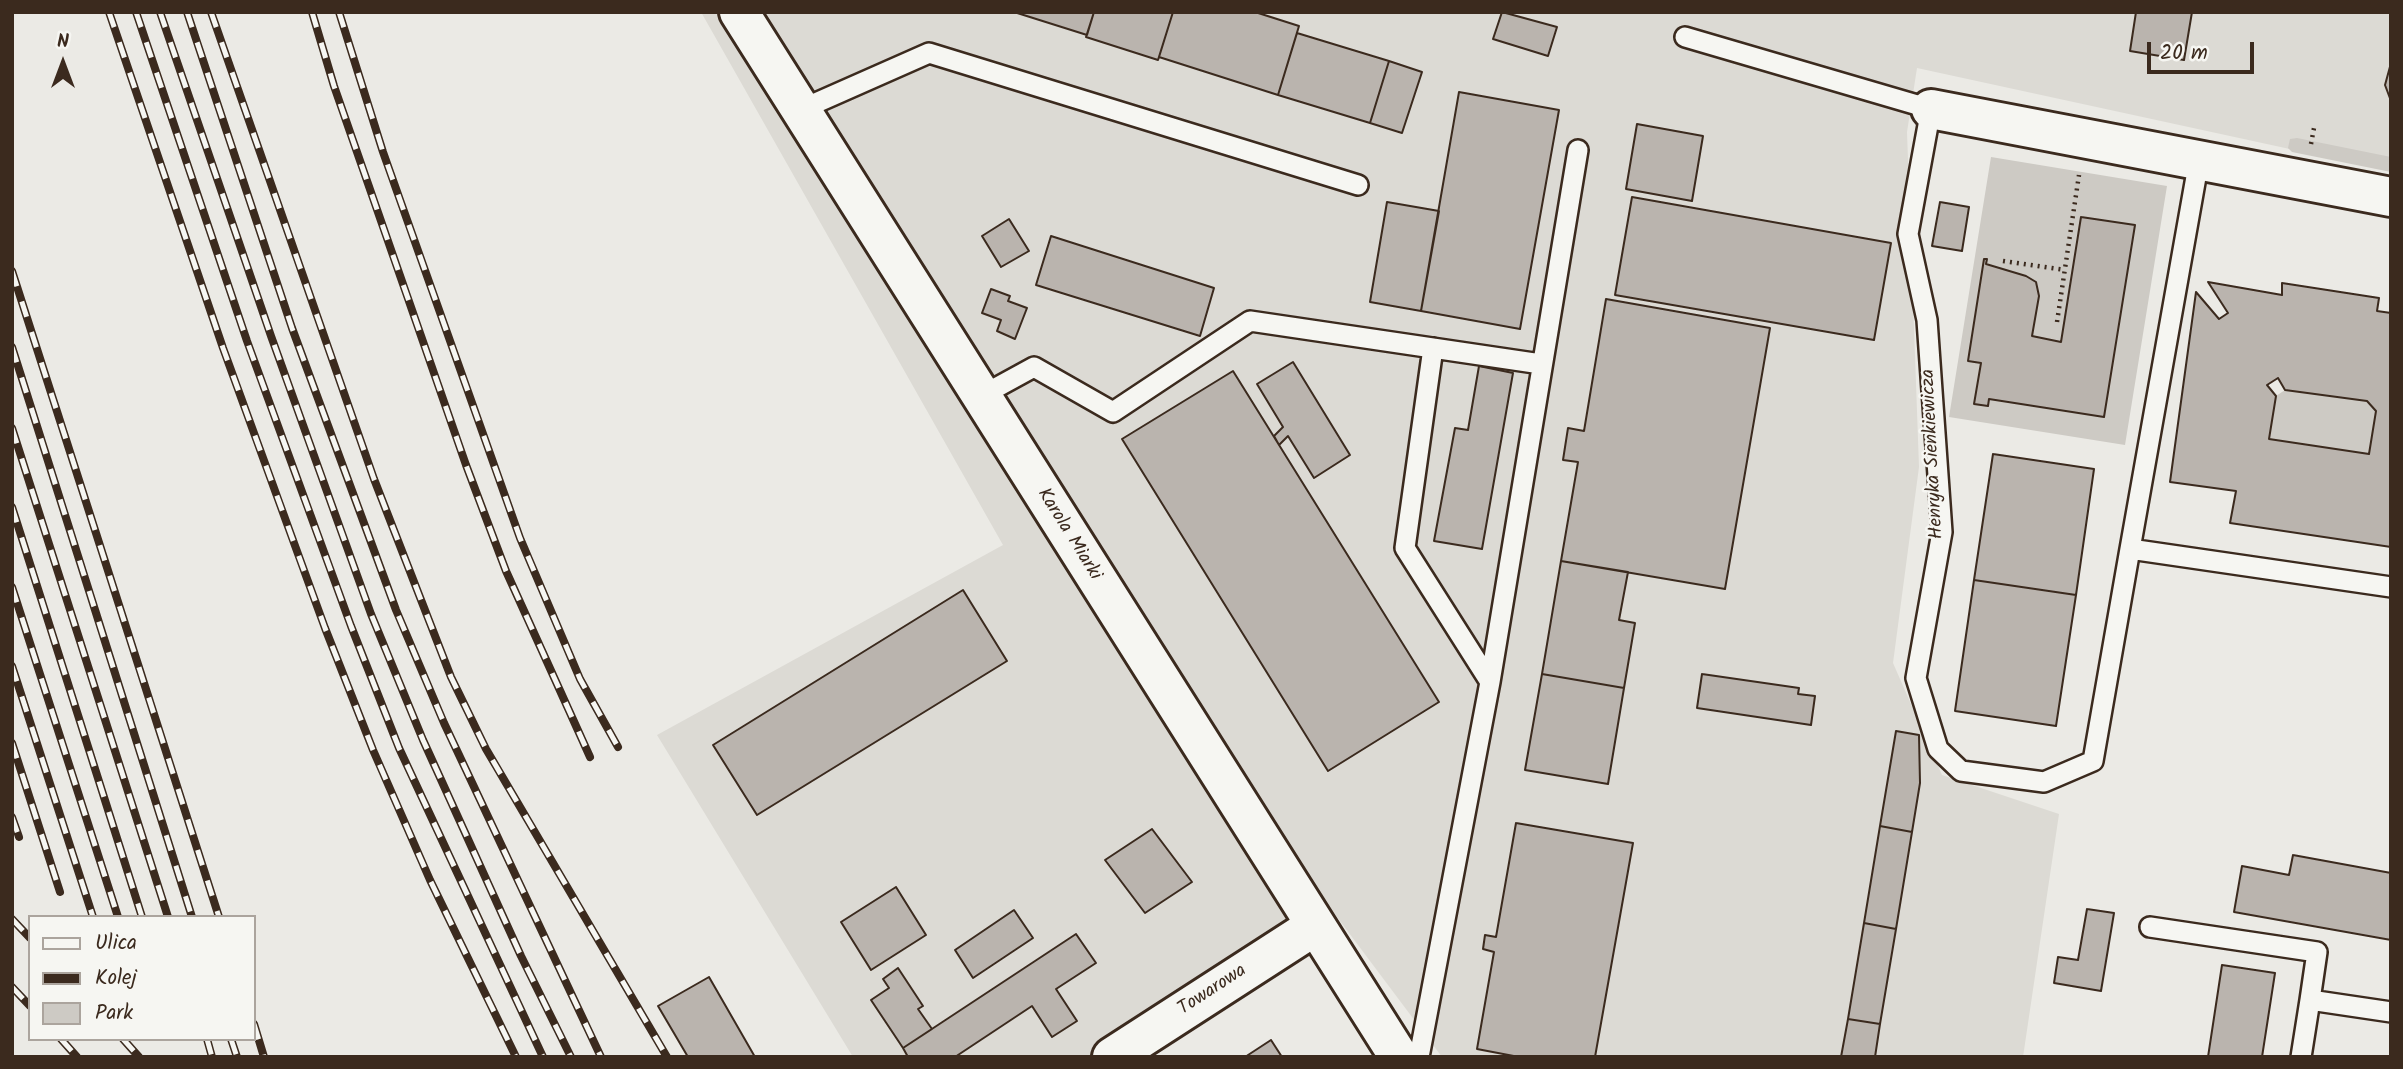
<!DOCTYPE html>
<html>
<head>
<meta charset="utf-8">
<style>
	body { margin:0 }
	#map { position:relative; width:2403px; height:1069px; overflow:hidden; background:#ebeae5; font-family:Kalam,sans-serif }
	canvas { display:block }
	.frame { position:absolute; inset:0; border:14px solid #3b2a1e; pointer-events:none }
	.legend { position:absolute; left:28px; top:915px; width:228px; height:126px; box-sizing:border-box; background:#f6f6f2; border:2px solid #aba49d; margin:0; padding:9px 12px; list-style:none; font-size:21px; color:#3b2a1e }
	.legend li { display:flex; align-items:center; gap:14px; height:35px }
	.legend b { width:35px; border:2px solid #aba49d }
	.north { position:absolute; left:28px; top:28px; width:70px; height:70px; -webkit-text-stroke:5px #f6f6f2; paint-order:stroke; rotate:0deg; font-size:19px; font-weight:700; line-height:28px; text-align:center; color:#3b2a1e }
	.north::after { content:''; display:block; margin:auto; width:24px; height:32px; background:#3b2a1e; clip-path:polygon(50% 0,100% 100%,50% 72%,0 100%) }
	.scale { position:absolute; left:2147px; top:42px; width:107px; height:32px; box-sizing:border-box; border:4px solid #3b2a1e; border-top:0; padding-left:9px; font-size:21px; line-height:24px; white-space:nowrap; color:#3b2a1e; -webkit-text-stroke:5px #f6f6f2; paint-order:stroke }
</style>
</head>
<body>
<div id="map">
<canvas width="2403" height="1069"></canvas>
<div class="frame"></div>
<ul class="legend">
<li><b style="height:9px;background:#f6f6f2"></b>Ulica</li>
<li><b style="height:9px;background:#3b2a1e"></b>Kolej</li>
<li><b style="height:19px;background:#cdcac4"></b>Park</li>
</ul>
<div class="north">N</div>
<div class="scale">20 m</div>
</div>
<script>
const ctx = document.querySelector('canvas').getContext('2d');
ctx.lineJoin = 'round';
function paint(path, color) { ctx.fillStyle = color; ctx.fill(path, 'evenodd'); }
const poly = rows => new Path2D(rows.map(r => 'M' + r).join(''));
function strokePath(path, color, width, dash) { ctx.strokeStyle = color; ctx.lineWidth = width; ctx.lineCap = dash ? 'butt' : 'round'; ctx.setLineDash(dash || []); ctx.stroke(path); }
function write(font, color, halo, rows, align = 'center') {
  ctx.font = font + ' Kalam,sans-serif'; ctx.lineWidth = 5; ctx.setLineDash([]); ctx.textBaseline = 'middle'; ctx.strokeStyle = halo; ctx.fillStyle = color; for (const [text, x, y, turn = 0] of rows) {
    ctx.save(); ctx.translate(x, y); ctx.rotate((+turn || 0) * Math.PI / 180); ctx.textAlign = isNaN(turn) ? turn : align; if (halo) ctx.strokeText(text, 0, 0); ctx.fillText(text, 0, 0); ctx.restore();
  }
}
const built = poly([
	[701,12,2391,12,2391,171,1917,68,1907,132,1919,467,1893,663,1942,775,2059,814,2023,1057,1442,1057,1334,913,1095,1057,853,1057,657,735,1003,545]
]);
const green = poly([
	[2297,138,2391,157,2391,172,2292,152,2288,148,2290,139],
	[1991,157,2167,186,2125,445,1949,417],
	[2285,390,2367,401,2376,411,2369,454,2269,439,2276,396]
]);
const building = poly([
	[1014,12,1094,12,1087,35,1014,12],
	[1094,12,1173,12,1158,60,1086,37,1094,12],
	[1173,12,1255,12,1299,26,1278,95,1159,57,1173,12],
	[1502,12,1557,27,1548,56,1493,39,1502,12],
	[2136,12,2192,12,2184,60,2130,51,2136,12],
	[1297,33,1389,61,1370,123,1278,95,1297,33],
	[1389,61,1422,72,1402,133,1370,123,1389,61],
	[2391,63,2391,101,2385,85,2391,63],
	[1459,92,1559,110,1520,329,1421,311,1459,92],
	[1637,124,1703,136,1692,201,1626,189,1637,124],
	[1632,197,1891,243,1874,340,1615,295,1632,197],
	[1387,202,1439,211,1421,311,1370,302,1387,202],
	[1940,202,1969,207,1962,251,1932,246,1940,202],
	[2081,217,2135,225,2104,417,1989,399,1988,406,1974,404,1981,363,1968,361,1984,259,1987,259,1986,264,2026,276,2036,282,2039,296,2032,336,2061,342,2081,217],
	[1009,219,1029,251,1001,267,982,236,1009,219],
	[1051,236,1214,288,1200,336,1036,285,1051,236],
	[2208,282,2282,295,2282,283,2379,298,2377,311,2391,313,2391,547,2230,523,2236,491,2170,482,2196,292,2219,319,2228,313,2208,282],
	[2278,378,2285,390,2367,401,2376,411,2369,454,2269,439,2276,396,2267,385,2278,378],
	[991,289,1010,296,1008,301,1027,308,1015,339,997,331,1001,320,982,313,991,289],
	[1606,299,1770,328,1725,589,1561,561,1578,462,1563,460,1568,428,1584,431,1606,299],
	[1293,362,1350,455,1314,478,1288,436,1279,445,1274,436,1283,427,1257,384,1293,362],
	[1479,366,1513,373,1482,549,1434,541,1455,428,1468,430,1479,366],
	[1233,371,1439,702,1328,771,1122,439,1233,371],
	[1993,454,2094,469,2076,595,1974,580,1993,454],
	[1561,561,1628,572,1619,620,1635,623,1624,688,1542,674,1561,561],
	[1974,580,2076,595,2056,726,1955,711,1974,580],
	[963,590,1007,661,757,815,713,745,963,590],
	[1542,674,1624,688,1608,784,1525,770,1542,674],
	[1702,674,1799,688,1798,694,1815,696,1811,725,1697,708,1702,674],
	[1896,731,1919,735,1920,783,1912,832,1880,826,1896,731],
	[1516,823,1633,843,1595,1057,1519,1057,1477,1049,1494,952,1483,949,1485,935,1496,937,1516,823],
	[1880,826,1912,832,1896,929,1864,923,1880,826],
	[1152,829,1192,882,1145,913,1105,860,1152,829],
	[2293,855,2391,873,2391,940,2234,912,2242,866,2289,875,2293,855],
	[896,887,926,935,871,970,841,922,896,887],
	[2087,909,2114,913,2101,991,2054,983,2058,957,2078,960,2087,909],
	[1014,910,1033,938,973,978,955,950,1014,910],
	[1864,923,1896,929,1880,1024,1848,1019,1864,923],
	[1076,934,1096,963,1056,989,1077,1021,1052,1037,1032,1006,955,1057,908,1057,903,1048,1076,934],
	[2222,965,2275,973,2262,1057,2208,1057,2222,965],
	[898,968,923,1006,918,1009,932,1029,903,1048,871,1000,889,988,883,979,898,968],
	[709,977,755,1057,688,1057,658,1006,709,977],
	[1848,1019,1880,1024,1875,1057,1841,1057,1848,1019],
	[1271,1040,1282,1057,1245,1057,1271,1040]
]);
const path = poly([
	[2311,144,2314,128],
	[2003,261,2065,270],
	[2057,322,2079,175]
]);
const lane = poly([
	[1685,37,1931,109,1908,234,1927,320,1942,532,1916,678,1938,749,1961,771,2044,782,2093,761,2130,549,2391,587],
	[800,110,929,53,1358,185],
	[1433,348,1405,548,1490,682],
	[981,396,1034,367,1113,412,1250,321,1541,364],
	[2130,549,2199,160],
	[2150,927,2317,952,2310,1000,2391,1012],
	[1419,1057,1490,682,1578,150],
	[2301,1057,2310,1000]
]);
const street = poly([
	[1931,109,2391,197],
	[1112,1057,1315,926]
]);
const secondary = poly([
	[739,12,1399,1057]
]);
const rail = poly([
	[109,12,223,348,325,628,373,750,430,880,516,1057],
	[136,12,247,341,351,626,399,748,543,1057],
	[160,12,271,336,371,614,423,740,521,956,571,1057],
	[187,12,292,328,396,610,444,723,601,1057],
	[211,12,374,479,451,677,486,749,667,1057],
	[312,12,334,86,466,465,506,571,590,757],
	[339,12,383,152,520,538,580,679,618,747],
	[12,271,219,917],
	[12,347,192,917],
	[12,428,168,917],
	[12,507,142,917],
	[12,587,118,917],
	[12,666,93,917],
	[12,743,60,892],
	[12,817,19,837],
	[12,919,30,938],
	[12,987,30,1006],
	[254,1024,264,1057],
	[61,1039,77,1057],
	[123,1039,139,1057],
	[207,1039,212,1057],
	[231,1039,237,1057]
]);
const streetNames = [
	["Henryka Sienkiewicza",1934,454,-93],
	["Karola Miarki",1068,535,58],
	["Towarowa",1213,991,-33]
];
paint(built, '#dcdad4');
paint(green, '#cdcac4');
paint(building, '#bab4ae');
strokePath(building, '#3b2a1e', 2);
strokePath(lane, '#3b2a1e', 24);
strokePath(street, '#3b2a1e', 44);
strokePath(secondary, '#3b2a1e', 44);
strokePath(path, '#3b2a1e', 4.5, [2, 5]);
strokePath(lane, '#f6f6f2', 19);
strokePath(street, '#f6f6f2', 38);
strokePath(secondary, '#f6f6f2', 38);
strokePath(rail, '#3b2a1e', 8);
strokePath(rail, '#f6f6f2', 5, [16]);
write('19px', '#3b2a1e', '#f6f6f2', streetNames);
</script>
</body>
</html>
